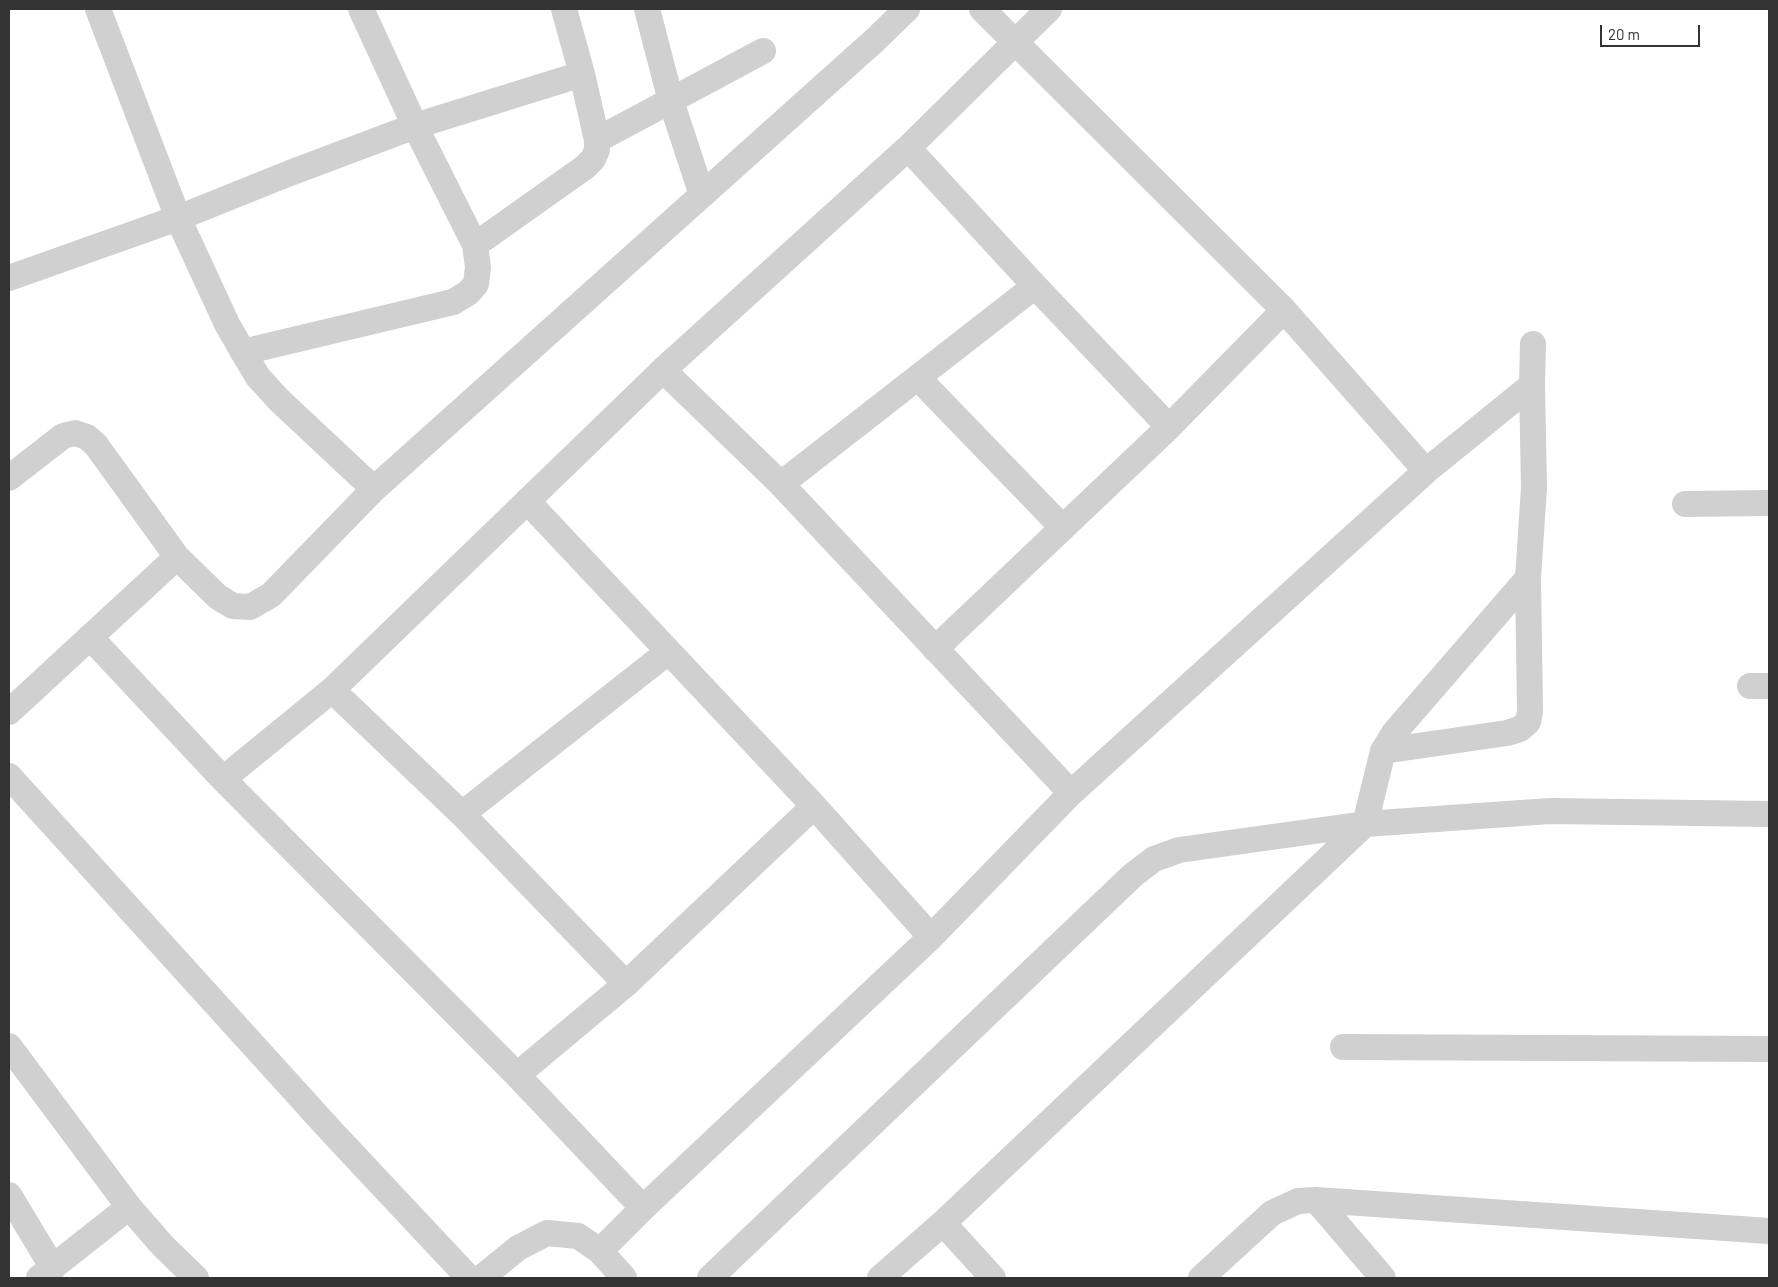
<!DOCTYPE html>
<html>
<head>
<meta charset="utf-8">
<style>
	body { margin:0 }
	#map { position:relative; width:1778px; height:1287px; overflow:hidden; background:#fff; font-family:Barlow,sans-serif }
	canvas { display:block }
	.frame { position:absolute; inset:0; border:10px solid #333; pointer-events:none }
	.scale { position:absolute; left:1600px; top:25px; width:100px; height:22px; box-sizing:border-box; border:2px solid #333; border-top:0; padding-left:6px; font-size:15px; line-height:18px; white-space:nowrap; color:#333; -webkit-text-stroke:4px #fff; paint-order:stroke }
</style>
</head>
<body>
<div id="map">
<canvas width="1778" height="1287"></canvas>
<div class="frame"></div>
<div class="scale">20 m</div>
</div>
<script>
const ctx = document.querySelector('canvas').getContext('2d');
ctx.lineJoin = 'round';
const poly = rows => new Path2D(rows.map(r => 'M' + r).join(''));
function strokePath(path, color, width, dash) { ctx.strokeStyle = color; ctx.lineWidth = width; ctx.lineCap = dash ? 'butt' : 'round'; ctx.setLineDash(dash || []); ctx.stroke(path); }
const minor = poly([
	[98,9,178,218,227,324,243,352,258,377,279,400,374,489],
	[647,9,671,101,702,195],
	[982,9,1284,310,1426,471],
	[597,140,763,51],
	[908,148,1035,286,1169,427],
	[475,245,585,167,593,159,597,150,597,140,582,74,564,9],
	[9,278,178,218,290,173,415,126,582,74],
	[243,352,453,302,468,293,476,284,478,267,475,245,415,126,361,9],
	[663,370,781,484,1071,793],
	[918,378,1063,528],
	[9,478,63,436,75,433,87,437,96,445,177,557,218,597,233,606,250,607,271,595,374,489,875,40,907,9],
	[781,484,1035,286],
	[527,501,814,806,931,937],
	[1685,504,1769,503],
	[90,637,223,779,517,1075,643,1208],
	[935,649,1169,427,1284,310],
	[1750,686,1769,686],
	[332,690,462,814,626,984],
	[9,712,177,557],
	[1383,751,1507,733,1520,729,1528,722,1530,711,1528,578,1534,488,1532,385,1533,344],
	[9,776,332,1132,469,1278],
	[223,779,332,690,663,370,908,148,1049,9],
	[462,814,668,652],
	[9,1046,129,1207,163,1246,196,1278],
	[1343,1047,1769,1049],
	[517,1075,626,984,814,806],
	[9,1195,53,1268],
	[1316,1200,1383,1278],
	[943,1223,993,1278],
	[600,1251,643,1208,931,937,1071,793,1426,471,1532,385],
	[39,1278,129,1207],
	[481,1278,518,1248,547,1233,578,1236,600,1251,624,1278],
	[710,1278,1133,875,1154,859,1179,850,1365,824,1550,811,1769,814],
	[880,1278,943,1223,1365,824,1383,751,1394,733,1528,578],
	[1201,1278,1272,1213,1298,1201,1316,1200,1769,1231]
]);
strokePath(minor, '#d0d0d0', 26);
</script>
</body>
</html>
